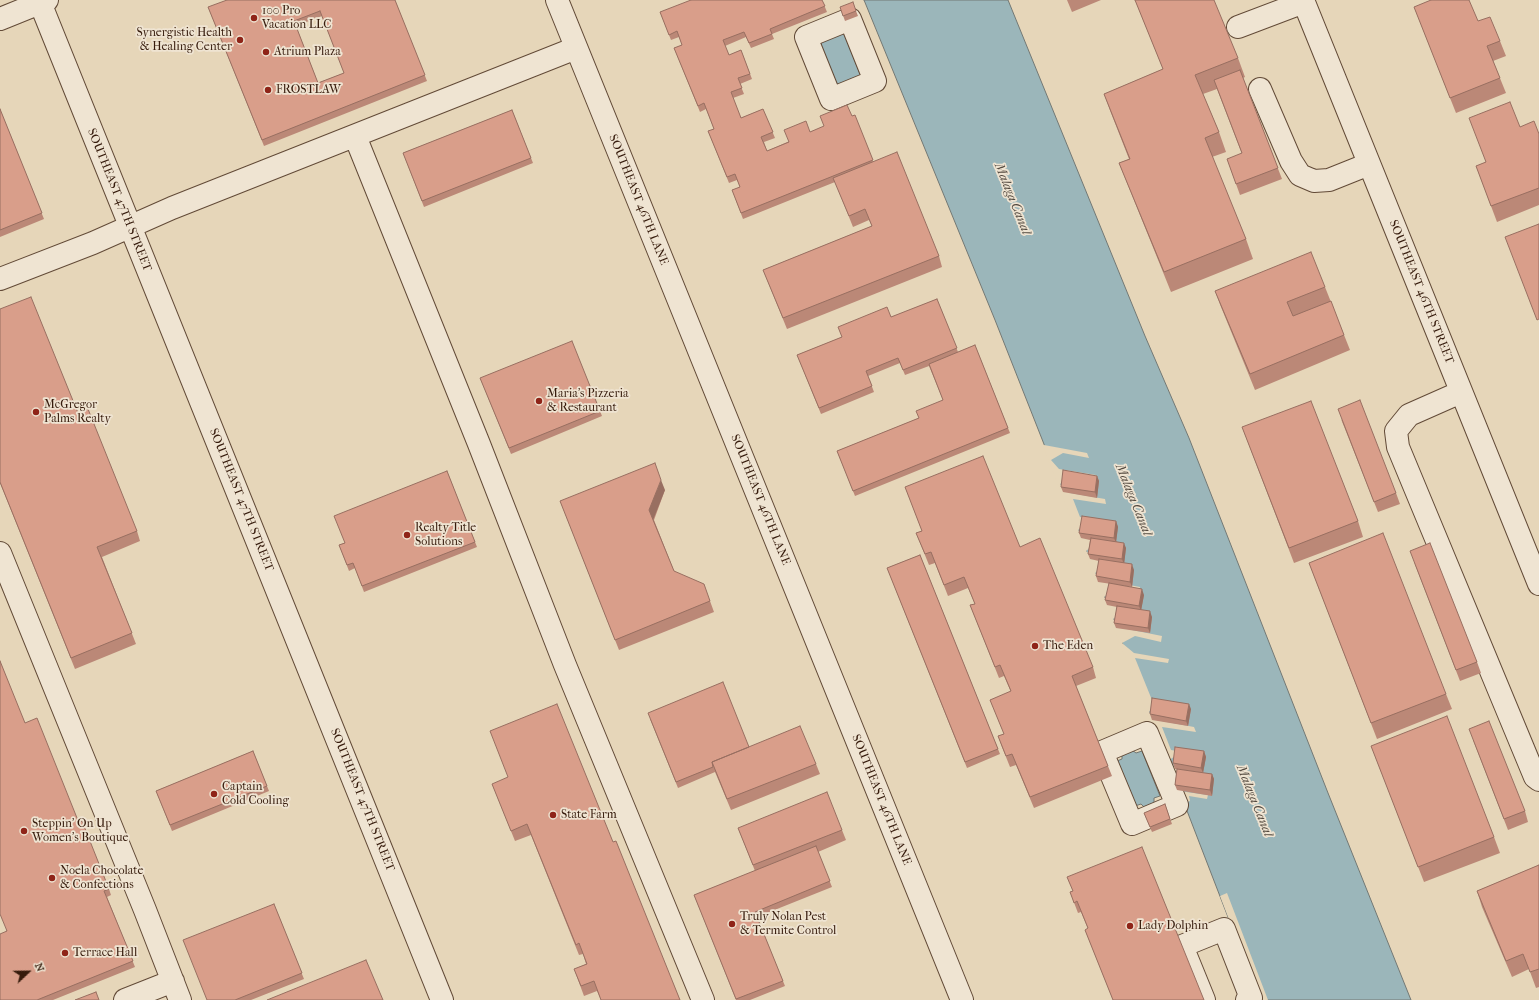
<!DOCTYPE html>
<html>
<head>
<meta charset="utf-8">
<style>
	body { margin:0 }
	#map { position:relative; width:1539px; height:1000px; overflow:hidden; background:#e6d6b9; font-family:"IM FELL French Canon",serif }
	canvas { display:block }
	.north { position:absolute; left:8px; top:952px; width:40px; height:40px; -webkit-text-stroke:3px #efe4d2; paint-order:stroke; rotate:68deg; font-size:11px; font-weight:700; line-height:16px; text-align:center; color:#361b0c }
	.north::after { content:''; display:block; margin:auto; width:14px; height:18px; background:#361b0c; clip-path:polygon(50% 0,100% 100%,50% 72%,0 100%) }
</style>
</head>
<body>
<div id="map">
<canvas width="1539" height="1000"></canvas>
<div class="north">N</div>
</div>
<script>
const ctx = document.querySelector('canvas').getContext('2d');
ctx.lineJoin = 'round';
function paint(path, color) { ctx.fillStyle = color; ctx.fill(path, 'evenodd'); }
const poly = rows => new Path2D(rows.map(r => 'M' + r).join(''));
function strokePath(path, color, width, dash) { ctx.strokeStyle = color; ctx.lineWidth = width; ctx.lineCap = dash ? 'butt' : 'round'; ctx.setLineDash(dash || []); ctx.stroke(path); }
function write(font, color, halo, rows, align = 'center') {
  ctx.font = font + ' "IM FELL French Canon",serif'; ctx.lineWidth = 3.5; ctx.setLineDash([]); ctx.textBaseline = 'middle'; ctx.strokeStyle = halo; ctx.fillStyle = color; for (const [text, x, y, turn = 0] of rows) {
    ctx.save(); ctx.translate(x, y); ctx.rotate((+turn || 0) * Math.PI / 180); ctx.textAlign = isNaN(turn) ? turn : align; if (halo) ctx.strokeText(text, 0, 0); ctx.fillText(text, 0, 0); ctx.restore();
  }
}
const water = poly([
	[864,0,1008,0,1145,336,1189,438,1328,793,1411,1000,1260,1000,1113,619,995,320,864,0],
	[844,33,862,79,837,89,818,43,844,33],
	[1132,750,1136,753,1142,751,1160,796,1154,798,1154,803,1144,807,1141,804,1135,806,1117,761,1122,759,1122,753,1132,750]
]);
const pier = poly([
	[1044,445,1087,453,1089,458,1063,453,1051,460,1059,469,1096,475,1099,481,1072,476,1060,484,1070,493,1105,499,1106,504,1073,499,1080,517,1115,523,1086,524,1078,530,1086,537,1124,544,1093,545,1086,551,1093,557,1133,566,1132,571,1105,566,1095,573,1103,580,1140,587,1139,594,1114,589,1104,597,1112,605,1148,611,1147,616,1124,611,1113,619,1122,628,1162,636,1161,642,1135,636,1122,643,1134,653,1169,659,1168,663,1135,658,1154,705,1149,712,1156,720,1194,727,1196,732,1162,727,1171,750,1205,756,1178,754,1168,761,1177,769,1179,791,1208,795,1207,799,1189,796,1190,801,1182,804,1043,446],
	[1227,893,1268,1000,1260,1000,1220,896]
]);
const minor = poly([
	[39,0,442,1000],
	[557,0,962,1000],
	[1303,0,1539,584],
	[0,19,47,0],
	[850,19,875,81,831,99,806,37,850,19],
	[1238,27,1304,2],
	[1260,89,1291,161,1300,175,1314,181,1329,180,1369,164],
	[355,136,479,444,565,665,703,1000],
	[0,279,93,243,172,208,576,48],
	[1461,392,1409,415,1396,431,1398,447,1535,777,1539,780],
	[0,553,145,910,180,1000],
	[1147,733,1177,805,1132,824,1102,752,1147,733],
	[125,1000,173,981],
	[1204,1000,1182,946,1224,929,1251,998,1247,1000]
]);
const wall = poly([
	[395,0,427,81,264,146,208,7],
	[322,16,344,73,318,83,296,26],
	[822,0,827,12,772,34,774,39,751,48,746,37,725,46,729,55,741,50,752,79,740,84,744,94,733,98,741,118,763,109,775,138,764,142,767,151,810,132,855,115,873,162,939,256,942,267,787,329,763,270,872,226,869,220,853,227,835,182,743,219,732,190,740,187,737,180,729,183,708,131,714,129,706,109,700,112,674,48,682,45,679,37,671,40,660,12],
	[1067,0,1101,0,1072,12],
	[1135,0,1238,58,1245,77,1243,78,1282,179,1240,195,1227,159,1242,154,1217,89,1203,94,1219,132,1226,152,1212,157,1246,239,1253,259,1171,292,1127,183,1119,163,1129,159,1111,113,1104,94,1163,69],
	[840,7,856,11,858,16,845,21],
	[1414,7,1478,21,1500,41,1506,56,1493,61,1506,93,1456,113],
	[0,109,44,219,0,237],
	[512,110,533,163,424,207,403,153],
	[1539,134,1539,205,1497,222,1476,166,1486,162],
	[1325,287,1350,350,1255,390,1221,307,1215,291],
	[937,299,958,352,975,345,1010,433,855,496,837,451,919,418,943,400,929,366,905,375,900,363,868,376,874,392,821,414,797,355],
	[0,309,137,531,140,541,102,557,136,644,75,669,0,483],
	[480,378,600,411,602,416,511,454],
	[1341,419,1396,493,1400,504,1378,512],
	[1242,427,1358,521,1363,537,1294,563],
	[447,471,477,547,364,592,355,568,349,571,339,545,344,543],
	[1097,476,1099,481,1097,498,1063,492,1061,487],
	[905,487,1020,547,1093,667,1096,678,1076,686,1112,776,1034,808,1016,765,1010,767,1002,747,998,736,1004,734,990,700,1011,692,1004,676,999,678,970,605,975,604,968,588,948,596,935,563,929,565,916,533,922,531],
	[665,490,654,520,674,571,710,601,714,612,619,650,560,501],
	[1116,521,1118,527,1116,541,1126,548,1124,563,1134,570,1132,587,1098,582,1096,576,1099,561,1090,559,1088,554,1090,540,1081,538,1079,533],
	[920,555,1000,754,967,768,887,568],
	[1414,562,1477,662,1481,673,1460,681],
	[1309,563,1446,694,1452,709,1377,739],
	[1144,595,1141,610,1152,617,1150,633,1116,628,1114,623,1117,607,1107,605,1105,600],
	[1191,709,1188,726,1152,720,1150,714],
	[650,719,749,747,816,764,820,774,731,810,715,772,678,788],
	[25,723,79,823,109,889,111,895,107,897,135,967,53,1000,0,1000],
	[1473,740,1525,811,1528,822,1508,830],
	[1371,746,1494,837,1500,853,1424,882],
	[253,751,269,791,172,831,156,791],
	[1204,751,1206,757,1203,773,1212,774,1214,779,1212,796,1177,790,1175,785,1177,769,1175,769,1173,763],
	[492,784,613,842,680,1000,601,1000,597,991,584,996,574,969,586,964,583,954,579,955,531,835,515,841],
	[1165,804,1172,824,1152,832,1144,813],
	[738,828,842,830,846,840,818,852,832,887,757,917,785,986,750,1000,736,1000,694,895,755,871],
	[1539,865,1539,987,1536,988,1529,969,1512,977,1482,907,1477,891],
	[1067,877,1204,1000,1113,1000,1085,930,1088,929,1081,912,1078,913,1070,892,1073,891],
	[274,904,304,979,251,1000,207,1000]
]);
const shadedWall = poly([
	[1097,476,1099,481,1097,498,1095,492],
	[661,480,665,490,653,520,649,510],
	[1116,521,1118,527,1116,543,1114,538],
	[1124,543,1126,548,1124,565,1122,559],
	[1132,564,1134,570,1132,587,1130,582],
	[1142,589,1144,595,1141,611,1139,606],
	[1150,611,1152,617,1150,633,1148,628],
	[1189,704,1191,709,1188,726,1186,721],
	[1204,751,1206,757,1203,773,1201,768],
	[1212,774,1214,779,1212,796,1210,790]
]);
const building = poly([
	[227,0,395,0,425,75,262,140,208,7,227,0],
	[320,11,344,73,318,83,294,21,320,11],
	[691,0,822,0,825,6,770,29,772,34,749,43,744,32,723,40,729,55,741,50,750,74,738,78,742,88,731,92,741,118,763,109,773,132,761,137,767,151,789,142,784,130,806,121,810,132,824,126,820,116,847,105,852,116,855,115,873,160,741,213,732,190,740,187,735,174,727,177,708,131,714,129,704,103,698,106,674,48,682,45,677,31,669,35,660,12,691,0],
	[1135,0,1214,0,1238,58,1195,75,1219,132,1205,138,1246,239,1164,272,1119,163,1130,159,1104,94,1163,69,1135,0],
	[1431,0,1469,0,1478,21,1490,17,1500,41,1487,46,1500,78,1450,98,1414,7,1431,0],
	[853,2,856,11,843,16,840,7,853,2],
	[1240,70,1278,168,1236,184,1227,159,1242,153,1214,80,1240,70],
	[1510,102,1520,127,1534,121,1539,134,1539,188,1491,206,1476,166,1486,162,1469,118,1510,102],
	[0,109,42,213,0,230,0,109],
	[512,110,531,158,422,201,403,153,512,110],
	[897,152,939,256,783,318,763,270,872,226,865,209,849,216,833,178,897,152],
	[1539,224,1539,319,1537,320,1505,237,1539,224],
	[1311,252,1325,287,1287,302,1293,316,1331,301,1344,335,1250,374,1215,291,1311,252],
	[31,297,78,413,88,409,137,531,97,547,132,633,71,658,0,482,0,309,31,297],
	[937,299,957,348,903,370,898,358,866,371,872,386,819,408,797,355,842,337,838,327,887,307,891,317,937,299],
	[572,341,600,411,509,448,480,378,572,341],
	[975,345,1008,428,853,491,837,451,919,418,916,411,943,400,929,364,975,345],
	[1360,400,1396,493,1374,502,1338,409,1360,400],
	[1311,401,1358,521,1289,548,1242,427,1311,401],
	[983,456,1020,547,1040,538,1093,667,1072,676,1108,766,1030,797,1012,754,1006,756,998,736,1004,734,990,700,1011,691,1000,665,995,667,970,605,975,604,964,577,944,585,931,552,925,554,916,533,922,531,905,487,983,456],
	[655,463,661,480,649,510,674,571,704,584,710,601,615,640,560,501,655,463],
	[1063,470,1097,476,1095,492,1061,487,1063,470],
	[447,471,475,542,362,586,353,563,347,565,339,545,345,543,334,516,447,471],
	[1082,516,1116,521,1114,538,1079,533,1082,516],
	[1383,533,1446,694,1371,723,1309,563,1383,533],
	[1091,538,1124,543,1122,559,1088,554,1091,538],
	[1430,543,1477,662,1456,670,1410,551,1430,543],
	[920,555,998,749,965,762,887,568,920,555],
	[1099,559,1132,564,1130,582,1096,576,1099,559],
	[1109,583,1142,589,1139,606,1105,600,1109,583],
	[1117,606,1150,611,1148,628,1114,623,1117,606],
	[0,661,25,723,37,718,79,823,82,821,109,889,104,891,133,961,37,1000,0,1000,0,934,7,931,0,914,0,661],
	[723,682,749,747,712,762,713,767,676,782,648,713,723,682],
	[1152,698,1189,704,1186,721,1150,714,1152,698],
	[557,704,613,842,616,841,680,1000,601,1000,594,981,581,986,574,969,587,964,579,943,576,945,527,824,511,831,492,784,508,777,490,731,557,704],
	[1447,716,1494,837,1418,867,1371,746,1447,716],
	[1489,721,1525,811,1504,819,1469,729,1489,721],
	[800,726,816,764,727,799,712,762,800,726],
	[1175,747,1204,751,1201,768,1173,763,1175,747],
	[253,751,267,786,170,825,156,791,253,751],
	[1177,769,1212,774,1210,790,1175,785,1177,769],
	[827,792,842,830,753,865,738,828,827,792],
	[1165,804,1170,819,1150,827,1144,813,1165,804],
	[816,846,830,881,755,912,783,981,736,999,694,895,816,846],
	[1142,847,1204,1000,1113,1000,1085,930,1088,928,1077,901,1074,903,1073,900,1070,892,1073,891,1067,877,1142,847],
	[1539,865,1539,969,1530,972,1523,954,1506,961,1477,891,1539,865],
	[274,904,302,973,235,1000,207,1000,183,940,274,904],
	[366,960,383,1000,267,1000,366,960],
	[96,992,99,1000,75,1000,96,992]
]);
const markers = [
	[254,18,4,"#8f2418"],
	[240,40,4,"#8f2418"],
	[266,52,4,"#8f2418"],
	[268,90,4,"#8f2418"],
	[539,401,4,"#8f2418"],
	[36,412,4,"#8f2418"],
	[407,535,4,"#8f2418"],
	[1035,646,4,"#8f2418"],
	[214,794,4,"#8f2418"],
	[553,815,4,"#8f2418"],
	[24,831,4,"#8f2418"],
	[52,878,4,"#8f2418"],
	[732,924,4,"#8f2418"],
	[1130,926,4,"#8f2418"],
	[65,953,4,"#8f2418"]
];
const poiNames = [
	["100 Pro",262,11],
	["Vacation LLC",262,25],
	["Synergistic Health",232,33,"right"],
	["& Healing Center",232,47,"right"],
	["Atrium Plaza",274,52],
	["FROSTLAW",276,90],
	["Maria's Pizzeria",547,394],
	["& Restaurant",547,408],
	["McGregor",44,405],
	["Palms Realty",44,419],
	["Realty Title",415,528],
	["Solutions",415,542],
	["The Eden",1043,646],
	["Captain",222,787],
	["Cold Cooling",222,801],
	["State Farm",561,815],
	["Steppin' On Up",32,824],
	["Women's Boutique",32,838],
	["Noela Chocolate",60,871],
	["& Confections",60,885],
	["Truly Nolan Pest",740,917],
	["& Termite Control",740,931],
	["Lady Dolphin",1138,926],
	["Terrace Hall",73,953]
];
const streetNames = [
	["SOUTHEAST 47TH STREET",119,200,68],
	["SOUTHEAST 46TH LANE",638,200,68],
	["SOUTHEAST 46TH STREET",1421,292,68],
	["SOUTHEAST 47TH STREET",241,500,68],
	["SOUTHEAST 46TH LANE",760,500,68],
	["SOUTHEAST 47TH STREET",362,800,68],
	["SOUTHEAST 46TH LANE",881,800,68]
];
const waterNames = [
	["Malaga Canal",1012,199,68],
	["Malaga Canal",1133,500,68],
	["Malaga Canal",1254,801,68]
];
paint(water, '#9bb6ba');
strokePath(water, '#737874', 1);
paint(pier, '#e6d6b9');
strokePath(minor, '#624a37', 24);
strokePath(minor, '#efe4d2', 22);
paint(wall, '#b87');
paint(shadedWall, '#986f61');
paint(building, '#d99e8a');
strokePath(building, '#986f61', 1);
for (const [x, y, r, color] of markers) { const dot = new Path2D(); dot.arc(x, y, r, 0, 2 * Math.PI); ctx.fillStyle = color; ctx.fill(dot); strokePath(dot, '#efe4d2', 1.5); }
write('12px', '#361b0c', '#efe4d2', poiNames, 'left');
write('12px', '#361b0c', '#efe4d2', streetNames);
write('italic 13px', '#544a40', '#efe4d2', waterNames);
</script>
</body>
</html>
